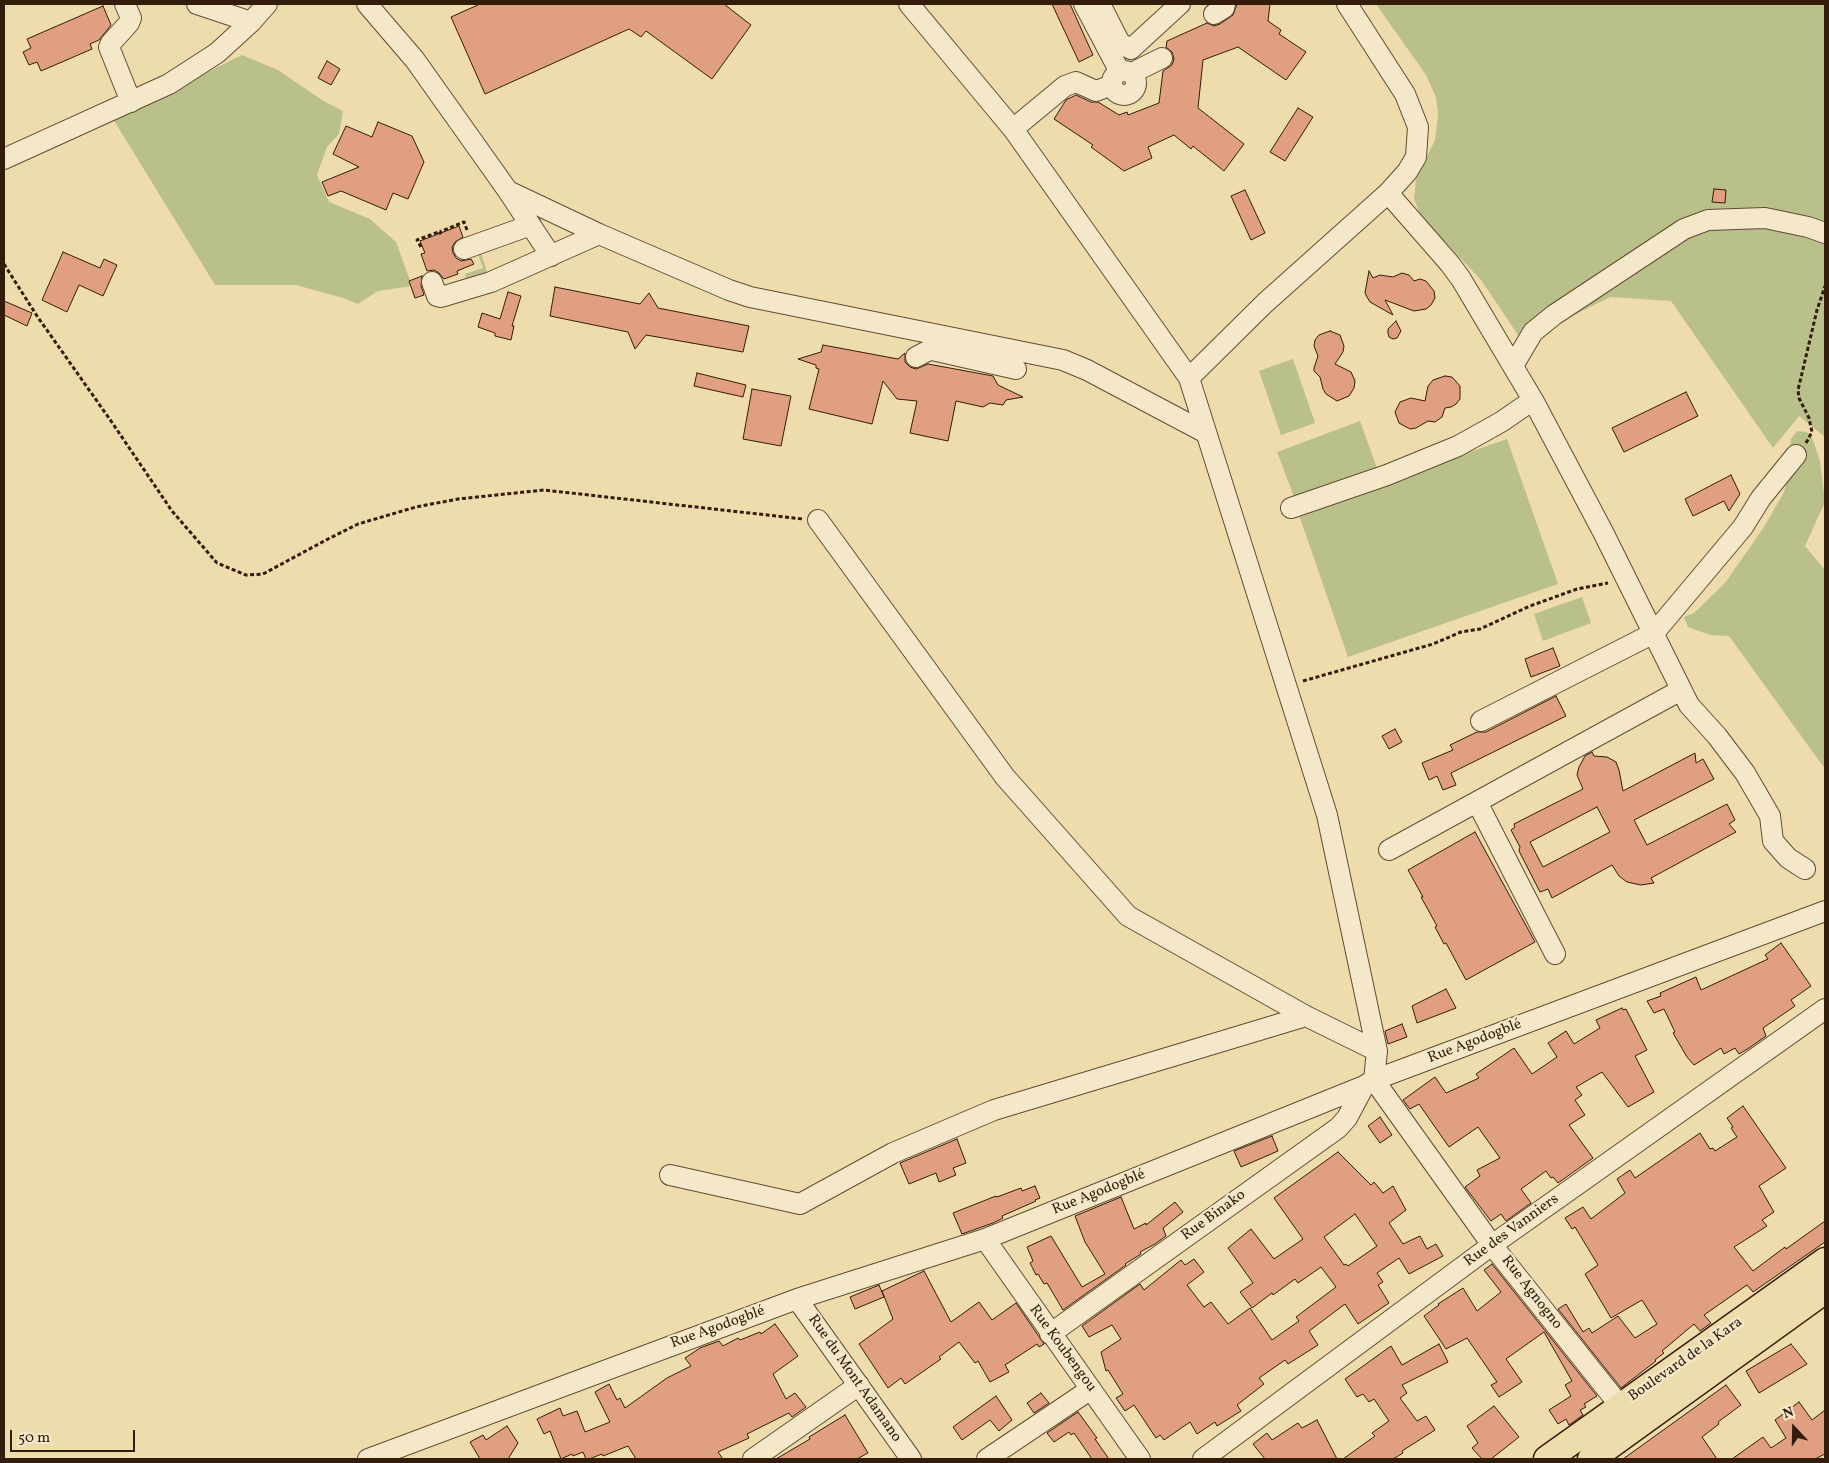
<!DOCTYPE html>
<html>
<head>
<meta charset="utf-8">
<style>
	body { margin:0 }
	#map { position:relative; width:1829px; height:1463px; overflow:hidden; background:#efdcad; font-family:Vollkorn,serif }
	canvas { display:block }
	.frame { position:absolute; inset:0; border:5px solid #331c09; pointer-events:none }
	.north { position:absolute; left:1769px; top:1403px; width:50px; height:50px; -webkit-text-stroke:4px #f5e8ca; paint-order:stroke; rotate:339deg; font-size:14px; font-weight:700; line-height:20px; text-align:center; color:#331c09 }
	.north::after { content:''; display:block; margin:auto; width:18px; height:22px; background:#331c09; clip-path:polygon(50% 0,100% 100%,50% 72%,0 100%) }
	.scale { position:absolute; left:10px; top:1430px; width:125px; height:22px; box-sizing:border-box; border:2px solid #331c09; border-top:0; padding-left:6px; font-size:15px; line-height:18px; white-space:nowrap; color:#331c09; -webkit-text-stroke:4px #f5e8ca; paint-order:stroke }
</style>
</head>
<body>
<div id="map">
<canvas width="1829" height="1463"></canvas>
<div class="frame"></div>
<div class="north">N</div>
<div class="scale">50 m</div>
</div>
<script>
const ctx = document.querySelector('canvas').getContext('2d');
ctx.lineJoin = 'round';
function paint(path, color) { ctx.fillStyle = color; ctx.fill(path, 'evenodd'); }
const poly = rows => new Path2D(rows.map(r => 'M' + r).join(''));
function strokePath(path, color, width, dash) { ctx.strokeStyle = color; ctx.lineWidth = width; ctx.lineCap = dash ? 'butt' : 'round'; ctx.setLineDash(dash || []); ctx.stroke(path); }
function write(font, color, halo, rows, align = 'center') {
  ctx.font = font + ' Vollkorn,serif'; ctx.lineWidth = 4.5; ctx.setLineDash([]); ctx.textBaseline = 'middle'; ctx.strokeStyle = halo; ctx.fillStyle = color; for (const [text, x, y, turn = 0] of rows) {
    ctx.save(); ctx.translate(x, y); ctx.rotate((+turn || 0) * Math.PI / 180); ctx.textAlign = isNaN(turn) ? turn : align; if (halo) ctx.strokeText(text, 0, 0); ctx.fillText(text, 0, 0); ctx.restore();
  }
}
const green = poly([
	[1376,4,1825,4,1825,437,1799,416,1773,448,1671,301,1610,297,1522,341,1481,280,1421,216,1414,199,1416,179,1435,140,1438,115,1436,97,1426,75],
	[242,55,278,70,322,100,343,111,339,134,327,147,317,175,329,202,370,219,396,242,412,286,378,291,358,304,343,298,296,285,215,285,113,119],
	[480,250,488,275,457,286,455,282,466,278,465,274,483,268,477,251],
	[1293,359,1315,423,1281,435,1259,371],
	[1360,421,1377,468,1295,499,1277,452],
	[1797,431,1807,432,1813,440,1820,461,1825,502,1805,546,1825,570,1825,769,1729,636,1710,635,1688,627,1684,617,1694,613,1725,583,1764,527,1784,492,1792,463,1789,453,1791,439],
	[1507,439,1558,584,1348,657,1298,512],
	[1582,597,1591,623,1543,641,1534,614]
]);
const building = poly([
	[480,4,724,4,751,25,712,79,646,31,641,37,629,29,485,94,451,17,480,4],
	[1052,4,1070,4,1093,55,1079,62,1052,4],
	[1237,4,1270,4,1268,21,1281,30,1279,34,1306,52,1286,80,1238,47,1203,60,1198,108,1244,144,1224,171,1193,146,1191,149,1174,135,1148,147,1152,158,1124,171,1091,147,1093,145,1054,119,1066,100,1076,95,1091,102,1098,102,1119,115,1127,112,1128,115,1159,103,1163,71,1172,65,1174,59,1172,52,1166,47,1167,41,1207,23,1214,26,1220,24,1233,15,1237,4],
	[103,6,111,25,99,40,90,44,92,49,41,71,37,62,29,65,23,52,31,48,27,39,103,6],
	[327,61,340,69,331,85,318,78,327,61],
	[1298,108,1313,117,1285,161,1270,152,1298,108],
	[378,122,412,136,424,162,408,199,393,193,386,210,341,191,328,196,322,182,359,167,333,154,346,126,372,137,378,122],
	[1714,189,1726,190,1725,203,1712,202,1714,189],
	[1245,190,1265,233,1251,240,1231,196,1245,190],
	[459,226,463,237,455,242,452,247,453,253,456,258,461,261,471,259,474,264,457,271,458,274,444,279,439,273,434,270,427,271,421,254,425,253,420,241,459,226],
	[63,252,100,268,104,259,117,265,103,296,79,285,67,312,42,300,63,252],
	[1369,271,1373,278,1380,275,1393,277,1402,273,1409,275,1414,281,1420,279,1426,281,1434,291,1435,298,1431,305,1426,309,1414,311,1385,300,1393,315,1370,302,1367,297,1365,293,1369,271],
	[422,276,421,286,424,295,415,298,409,281,422,276],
	[555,287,640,304,649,293,658,308,749,326,743,352,646,335,635,349,628,332,550,316,555,287],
	[508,292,521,296,512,326,514,326,511,340,495,336,495,333,478,327,482,313,500,319,508,292],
	[4,301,32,313,27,326,4,315,4,301],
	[1396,321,1401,331,1397,338,1393,339,1389,337,1388,333,1388,329,1396,321],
	[1330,331,1340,335,1344,346,1343,352,1335,364,1351,372,1355,381,1354,388,1349,396,1337,401,1326,394,1323,389,1320,377,1314,371,1314,368,1318,356,1314,346,1315,340,1319,335,1330,331],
	[823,345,898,359,905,353,905,362,910,367,916,369,928,364,993,376,998,385,1023,397,1006,400,1003,405,990,403,983,407,956,401,948,441,910,433,917,401,897,399,883,381,872,424,809,409,819,369,816,368,816,365,798,359,821,352,823,345],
	[697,373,746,385,743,397,694,386,697,373],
	[1445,376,1452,377,1460,386,1460,399,1456,404,1451,407,1445,408,1442,417,1435,422,1428,421,1416,428,1410,429,1399,423,1395,412,1400,402,1411,398,1425,401,1428,386,1433,380,1445,376],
	[752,389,791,396,781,446,743,439,752,389],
	[1686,392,1698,416,1624,452,1612,428,1686,392],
	[1731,475,1740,494,1729,511,1724,501,1693,516,1685,499,1731,475],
	[1553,648,1560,666,1531,677,1525,659,1553,648],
	[1556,696,1566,716,1451,773,1456,785,1443,790,1437,776,1429,780,1422,763,1453,750,1450,745,1477,732,1486,732,1556,696],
	[1395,729,1402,742,1389,749,1382,736,1395,729],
	[1592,752,1594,756,1607,757,1616,762,1619,770,1623,791,1695,753,1696,763,1703,759,1714,779,1634,820,1647,845,1727,804,1735,820,1729,824,1736,832,1651,878,1654,883,1641,885,1627,882,1619,876,1612,865,1552,898,1548,889,1540,892,1519,851,1520,847,1511,830,1515,827,1514,824,1583,789,1577,775,1579,767,1585,756,1592,752],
	[1597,807,1610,832,1543,867,1530,842,1597,807],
	[1475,832,1535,942,1466,980,1446,943,1444,944,1435,927,1437,926,1421,897,1423,897,1408,870,1475,832],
	[1781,943,1811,986,1791,1000,1795,1006,1763,1028,1766,1036,1749,1048,1739,1054,1735,1048,1724,1054,1721,1048,1694,1065,1687,1057,1673,1033,1675,1032,1664,1009,1654,1013,1647,1001,1661,996,1660,993,1696,977,1701,990,1768,959,1765,955,1781,943],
	[1446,989,1456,1008,1417,1023,1412,1006,1446,989],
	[1622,1008,1623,1010,1626,1009,1647,1050,1635,1056,1654,1092,1628,1107,1602,1072,1576,1087,1582,1095,1575,1100,1585,1115,1569,1125,1593,1158,1558,1183,1553,1177,1551,1178,1546,1171,1521,1189,1531,1203,1506,1221,1501,1214,1491,1221,1465,1187,1480,1176,1477,1170,1500,1158,1478,1127,1449,1147,1419,1104,1410,1109,1403,1100,1435,1077,1446,1093,1479,1078,1476,1074,1514,1048,1532,1074,1557,1057,1548,1043,1566,1031,1574,1044,1600,1028,1596,1020,1622,1008],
	[1402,1024,1407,1037,1388,1044,1385,1031,1402,1024],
	[1743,1106,1786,1168,1759,1186,1774,1212,1762,1220,1767,1226,1734,1247,1753,1271,1785,1247,1786,1249,1825,1221,1825,1242,1753,1292,1747,1285,1704,1315,1711,1323,1700,1331,1694,1324,1662,1351,1664,1353,1655,1360,1656,1361,1621,1388,1558,1309,1566,1304,1583,1332,1589,1328,1592,1333,1618,1316,1635,1338,1657,1324,1642,1300,1611,1318,1585,1274,1598,1265,1575,1227,1572,1229,1565,1218,1583,1207,1591,1219,1625,1193,1617,1179,1630,1170,1635,1178,1700,1133,1710,1149,1713,1148,1715,1151,1737,1137,1731,1128,1733,1127,1727,1118,1743,1106],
	[1380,1117,1392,1135,1380,1143,1368,1126,1380,1117],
	[1272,1136,1278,1151,1241,1167,1234,1151,1272,1136],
	[957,1139,966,1163,953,1168,956,1175,939,1182,936,1173,909,1184,900,1163,957,1139],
	[1338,1152,1371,1185,1374,1182,1383,1193,1393,1186,1406,1210,1389,1223,1403,1244,1420,1236,1427,1249,1436,1244,1443,1256,1409,1274,1399,1258,1377,1273,1383,1282,1378,1285,1389,1303,1358,1324,1345,1304,1309,1331,1318,1345,1288,1364,1285,1360,1259,1378,1264,1384,1237,1405,1241,1411,1217,1426,1215,1422,1197,1434,1190,1422,1164,1440,1160,1435,1156,1438,1134,1405,1125,1411,1116,1398,1123,1394,1108,1370,1106,1371,1101,1352,1121,1339,1112,1325,1089,1337,1082,1326,1140,1284,1144,1290,1181,1260,1185,1265,1194,1259,1204,1272,1187,1285,1204,1307,1211,1302,1228,1324,1250,1308,1272,1340,1299,1321,1296,1317,1336,1287,1321,1267,1298,1283,1295,1279,1273,1295,1272,1293,1252,1308,1240,1292,1253,1283,1228,1248,1251,1229,1274,1259,1303,1239,1274,1198,1338,1152],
	[1355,1214,1377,1246,1348,1266,1346,1264,1344,1265,1324,1237,1355,1214],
	[1035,1186,1040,1198,1035,1200,1036,1201,1002,1216,1003,1218,993,1223,962,1234,953,1213,996,1196,997,1197,1021,1188,1022,1191,1035,1186],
	[1121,1197,1134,1229,1146,1223,1146,1225,1175,1202,1183,1212,1163,1228,1166,1236,1155,1244,1140,1252,1141,1254,1125,1264,1126,1265,1063,1310,1047,1283,1044,1284,1038,1274,1036,1275,1030,1263,1033,1261,1027,1247,1051,1236,1082,1287,1105,1274,1085,1242,1075,1216,1121,1197],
	[1492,1264,1597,1396,1584,1404,1586,1407,1580,1410,1583,1415,1569,1425,1566,1419,1558,1424,1549,1410,1571,1396,1565,1385,1572,1381,1544,1332,1506,1359,1522,1382,1499,1397,1491,1385,1497,1382,1467,1338,1446,1349,1424,1316,1439,1305,1438,1304,1463,1288,1477,1311,1501,1292,1484,1270,1492,1264],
	[924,1271,951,1322,979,1302,992,1320,1016,1303,1044,1344,1039,1347,1037,1344,1005,1365,1009,1372,990,1382,978,1361,975,1363,959,1342,939,1357,941,1359,905,1384,901,1378,888,1388,859,1344,893,1319,882,1291,924,1271],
	[879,1285,884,1297,855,1309,850,1297,879,1285],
	[775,1324,798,1356,773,1374,786,1399,795,1393,806,1407,792,1417,789,1413,747,1434,749,1438,718,1452,723,1459,636,1459,628,1446,603,1456,602,1454,589,1459,586,1459,583,1452,573,1456,572,1454,561,1459,550,1431,544,1434,537,1419,560,1408,563,1416,577,1411,585,1432,610,1422,595,1392,609,1384,617,1400,620,1398,625,1408,667,1378,691,1366,685,1358,700,1348,719,1341,723,1346,738,1338,740,1340,760,1332,761,1334,775,1324],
	[1439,1344,1448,1362,1402,1385,1407,1393,1400,1398,1417,1421,1426,1416,1435,1430,1402,1451,1403,1453,1393,1459,1343,1459,1375,1436,1372,1433,1389,1421,1374,1399,1369,1402,1363,1394,1357,1397,1345,1379,1391,1346,1402,1365,1439,1344],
	[1791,1344,1807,1364,1759,1393,1746,1371,1791,1344],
	[1726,1385,1741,1405,1718,1422,1719,1424,1702,1437,1717,1459,1623,1459,1726,1385],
	[1041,1393,1049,1403,1034,1413,1027,1403,1041,1393],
	[996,1396,1012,1420,999,1431,990,1420,962,1440,953,1427,996,1396],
	[1799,1402,1812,1420,1825,1410,1825,1454,1815,1459,1732,1459,1763,1437,1771,1448,1786,1438,1775,1420,1799,1402],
	[1494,1406,1519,1437,1491,1459,1482,1459,1472,1448,1478,1443,1467,1426,1494,1406],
	[1078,1412,1097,1438,1095,1439,1109,1459,1092,1459,1074,1433,1071,1435,1069,1432,1054,1442,1047,1433,1078,1412],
	[845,1415,868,1453,857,1459,776,1459,810,1439,809,1437,845,1415],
	[1317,1420,1337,1459,1265,1459,1253,1444,1267,1433,1272,1440,1298,1423,1302,1428,1317,1420],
	[507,1426,518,1443,508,1459,480,1459,470,1442,483,1435,486,1440,507,1426]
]);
const path = poly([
	[439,234,442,231,464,222,467,230],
	[421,247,417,240,441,231],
	[4,264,37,316,111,421,172,511,217,563,246,575,263,574,328,539,358,524,416,507,458,499,544,490,803,519],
	[1806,443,1812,432,1809,418,1799,398,1798,390,1817,310,1825,286],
	[1303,681,1433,644,1461,632,1480,629,1530,606,1577,589,1608,583]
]);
const minor = poly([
	[125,4,131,18,129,23,111,43,109,47,131,102],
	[197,4,251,22],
	[367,4,415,60,508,191,599,234,729,290,750,297,1063,360,1087,370,1206,433],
	[909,4,1013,129,1189,378,1327,815,1377,1051,1374,1080,1492,1245,1621,1407],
	[1084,4,1120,72],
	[1100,4,1120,43,1131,49,1180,4],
	[1214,14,1224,8,1225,4],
	'1112 83a12 12 0 1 1 24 0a12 12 0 1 1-24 0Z',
	[1134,77,1138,70,1162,58],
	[1013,129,1065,86,1076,82,1096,91,1112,85],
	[4,159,169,84,217,53,251,22,267,4],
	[508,191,551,256],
	[1388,193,1450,264,1461,279,1533,400,1603,532,1689,705,1717,736,1745,773,1770,816,1773,841,1788,858,1805,869],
	[464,249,531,225],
	[432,282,437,296,441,297,491,282,599,234],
	[935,347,936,351,941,352,1016,369],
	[916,357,935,347,942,337],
	[1513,366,1533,332,1554,315,1684,229,1708,220,1765,218,1808,227,1825,233],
	[1189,378,1265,303,1388,193,1407,172,1416,157,1418,127,1405,94,1347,4],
	[1291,508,1387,475,1458,446,1501,422,1533,400],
	[818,520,1005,777,1128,916,1306,1016,1377,1051],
	[1481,721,1654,633,1743,527,1761,498,1796,455],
	[1477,802,1555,954],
	[1389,850,1681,690],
	[670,1175,800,1204,893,1153,994,1110,1306,1016],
	[985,1239,1140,1459],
	[797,1299,911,1459],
	[1050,1334,1338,1128,1347,1118,1364,1086],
	[368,1459,797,1299,985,1239,1364,1086,1374,1080,1825,911],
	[753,1459,859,1385],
	[987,1459,1091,1389],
	[1203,1459,1492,1245,1825,1009]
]);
const major = poly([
	[1547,1459,1825,1261],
	[1591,1459,1825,1290]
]);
const streetNames = [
	["Rue Agodogblé",1475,1042,-21],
	["Rue Agodogblé",1099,1193,-22],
	["Rue Binako",1214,1216,-36],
	["Rue des Vanniers",1512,1231,-36],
	["Rue Agnogno",1531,1293,52],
	["Rue Agodogblé",718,1328,-20],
	["Rue Koubengou",1062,1349,54],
	["Boulevard de la Kara",1686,1360,-35],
	["Rue du Mont Adamano",854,1379,55]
];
paint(green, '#bac089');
paint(building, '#e09f81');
strokePath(building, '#331c09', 1);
strokePath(minor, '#624c32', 22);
strokePath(major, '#331c09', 29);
strokePath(path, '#331c09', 3, [4, 2.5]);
strokePath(minor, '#f5e8ca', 20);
strokePath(major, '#efdcad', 26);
write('15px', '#331c09', '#f5e8ca', streetNames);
</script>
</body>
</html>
